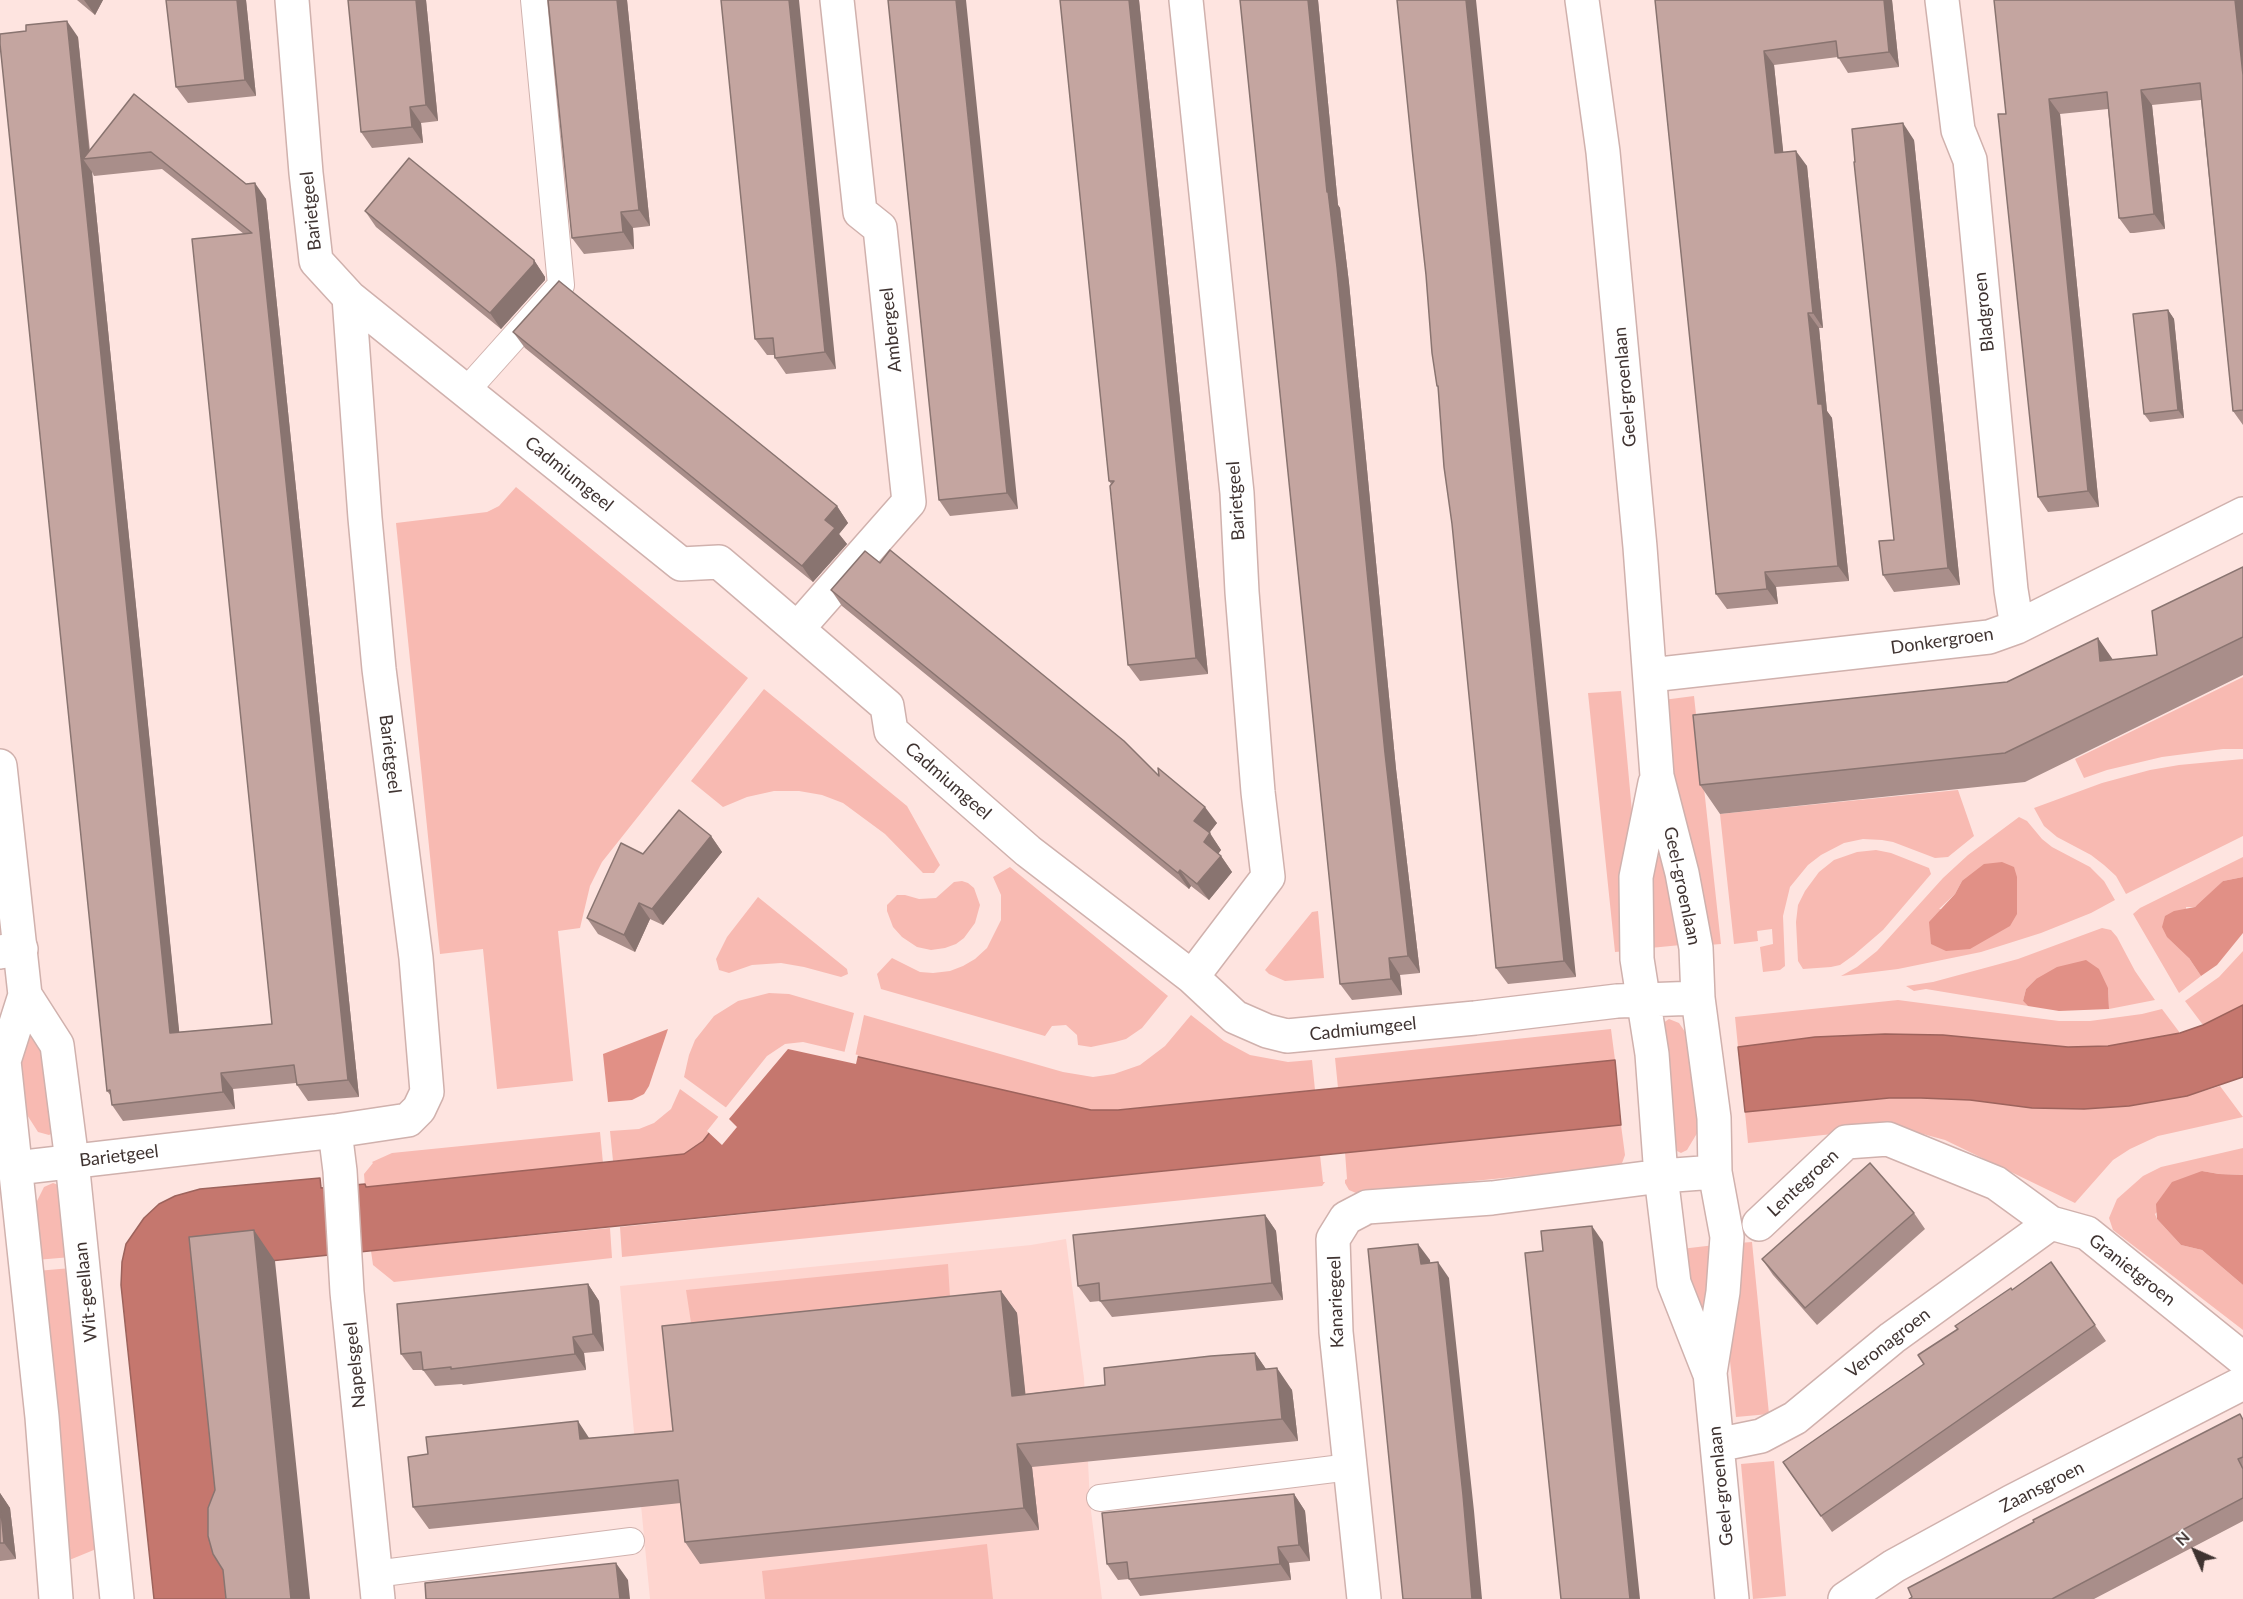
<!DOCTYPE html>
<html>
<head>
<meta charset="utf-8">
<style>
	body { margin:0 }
	#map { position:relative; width:2243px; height:1599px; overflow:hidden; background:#fee4e0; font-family:Lato,sans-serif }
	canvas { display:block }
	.north { position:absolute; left:2165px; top:1521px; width:60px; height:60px; -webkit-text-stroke:4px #fff; paint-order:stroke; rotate:315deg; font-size:16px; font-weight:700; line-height:24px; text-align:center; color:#3f3331 }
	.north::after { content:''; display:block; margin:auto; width:21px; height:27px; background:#3f3331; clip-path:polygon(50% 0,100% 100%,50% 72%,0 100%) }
</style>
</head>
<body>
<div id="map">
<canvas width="2243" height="1599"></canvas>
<div class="north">N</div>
</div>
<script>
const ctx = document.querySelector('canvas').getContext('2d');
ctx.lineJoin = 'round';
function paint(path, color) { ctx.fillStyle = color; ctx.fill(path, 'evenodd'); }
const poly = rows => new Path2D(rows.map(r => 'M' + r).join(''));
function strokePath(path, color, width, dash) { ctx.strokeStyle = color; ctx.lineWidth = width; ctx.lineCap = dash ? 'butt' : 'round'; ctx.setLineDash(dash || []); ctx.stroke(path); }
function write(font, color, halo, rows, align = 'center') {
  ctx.font = font + ' Lato,sans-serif'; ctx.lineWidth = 6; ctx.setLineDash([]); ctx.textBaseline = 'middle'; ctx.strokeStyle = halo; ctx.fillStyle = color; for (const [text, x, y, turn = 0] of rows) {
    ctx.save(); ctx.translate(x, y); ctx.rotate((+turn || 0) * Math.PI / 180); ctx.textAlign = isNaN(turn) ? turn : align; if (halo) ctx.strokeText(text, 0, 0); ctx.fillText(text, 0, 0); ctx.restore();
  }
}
const built = poly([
	[1066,1239,1084,1378,1090,1503,1102,1599,650,1599,620,1286,1031,1245]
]);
const green = poly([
	[516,487,748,678,602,862,590,886,580,928,558,931,573,1081,497,1089,483,949,440,954,396,523,487,512,499,506],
	[2243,677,2243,749,2223,749,2162,757,2107,770,2084,778,2075,759],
	[764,689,907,806,940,865,934,873,923,873,885,834,843,803,822,795,799,791,774,791,747,797,723,807,691,781],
	[1621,691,1632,812,1627,951,1615,952,1588,693],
	[1694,696,1721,944,1708,945,1681,832,1663,700],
	[2243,759,2243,836,2126,894,2116,876,2104,865,2091,855,2057,837,2044,826,2034,808,2102,783,2150,770,2179,765],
	[1958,790,1974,836,1948,857,1935,858,1893,842,1882,840,1863,839,1844,843,1821,855,1808,865,1790,887,1783,916,1785,966,1780,970,1763,972,1760,947,1773,944,1772,929,1757,931,1758,941,1734,944,1720,814],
	[2019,817,2027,821,2042,839,2052,847,2090,867,2104,881,2115,900,2091,913,2041,933,1981,952,1898,969,1841,976,1857,967,1877,951,1943,878,1968,855],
	[1962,881,2016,897,2017,914,1939,909,1955,894],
	[1876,850,1891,853,1929,868,1931,874,1883,930,1854,955,1840,965,1831,967,1803,969,1798,961,1796,922,1798,905,1805,891,1819,872,1834,860,1857,852],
	[1657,856,1663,857,1681,945,1650,948,1650,884],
	[2243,857,2243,877,2223,881,2204,901,2195,907,2186,907,2189,958,2201,976,2179,993,2133,914,2140,908],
	[1010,867,1168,996,1142,1028,1126,1039,1115,1042,1091,1047,1078,1045,1077,1035,1066,1025,1052,1026,1045,1036,881,989,877,974,892,958,920,972,933,973,950,971,963,966,975,959,987,948,1001,920,1001,895,993,877],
	[962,881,968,883,974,888,980,905,975,923,964,938,956,944,945,948,931,950,917,947,902,937,893,927,887,911,887,905,897,895,905,895,919,899,936,898,954,882],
	[758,897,847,969,848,974,841,977,804,967,781,963,752,965,729,973,719,970,716,959,727,937],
	[1318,911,1324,978,1285,981,1269,974,1265,970,1312,912],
	[2102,928,2111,930,2117,937,2135,971,2155,1000,2109,1009,2108,988,2036,979,2026,989,2023,1001,2028,1006,1926,989,1914,991,1906,986,1933,982,2018,959],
	[2243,951,2243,1005,2203,1025,2185,1001,2219,977],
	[769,993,789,994,854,1013,844,1054,728,1109,684,1077,689,1055,695,1040,714,1016,738,1001],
	[1898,1000,2059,1021,2090,1021,2142,1014,2162,1009,2180,1033,2108,1046,2068,1047,1943,1035,1885,1034,1815,1037,1738,1047,1735,1017],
	[864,1015,1063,1072,1093,1077,1114,1074,1140,1065,1165,1046,1191,1015,1224,1041,1250,1055,1288,1062,1312,1060,1315,1090,1117,1110,1091,1110,855,1057],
	[1669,1019,1679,1023,1692,1042,1699,1130,1687,1150,1681,1153,1673,1149,1660,1025],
	[27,1022,42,1041,54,1132,49,1135,38,1132,22,1107,18,1066],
	[1611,1029,1615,1060,1338,1088,1335,1058],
	[2220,1086,2243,1117,2158,1136,2130,1149,2113,1160,2075,1203,1945,1140,1912,1131,1880,1129,1748,1143,1745,1112,1889,1098,1921,1098,1970,1100,2032,1108,2084,1109,2129,1106,2187,1096],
	[680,1089,720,1118,703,1141,684,1154,613,1161,610,1131,639,1129,654,1123,671,1109],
	[1621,1125,1625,1155,1621,1166,1356,1193,1349,1190,1345,1183,1345,1180,1347,1179,1345,1152],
	[600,1132,603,1163,365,1187,364,1174,373,1163,372,1162,392,1153],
	[2243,1148,2243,1175,2219,1174,2202,1171,2155,1214,2157,1219,2181,1245,2202,1250,2243,1285,2243,1330,2113,1230,2109,1218,2117,1199,2143,1176,2161,1167],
	[1320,1155,1323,1182,1325,1182,1322,1186,622,1257,620,1227],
	[53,1183,61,1186,71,1257,36,1260,34,1207,44,1187],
	[610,1228,612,1258,394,1282,373,1265,371,1251],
	[1752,1242,1769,1414,1736,1417,1729,1352,1738,1243],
	[1715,1245,1706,1315,1699,1311,1681,1249],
	[948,1264,951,1314,694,1342,686,1290],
	[71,1268,101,1547,67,1561,37,1271],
	[1774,1461,1786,1596,1753,1599,1741,1464],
	[987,1544,993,1599,765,1599,762,1571]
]);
const forest = poly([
	[2002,862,2014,867,2017,877,2017,914,2010,926,1970,949,1946,951,1931,944,1929,922,1955,894,1962,881,1984,864],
	[2243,877,2243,933,2217,965,2201,976,2189,958,2167,937,2162,927,2165,916,2174,911,2195,907,2223,881],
	[2086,960,2099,969,2108,988,2109,1009,2059,1011,2028,1006,2023,1001,2026,989,2036,979,2057,967],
	[668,1029,649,1086,644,1094,632,1100,608,1102,603,1054],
	[2202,1171,2219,1174,2243,1175,2243,1285,2202,1250,2181,1245,2157,1219,2156,1204,2172,1182]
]);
const water = poly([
	[2243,1005,2243,1077,2187,1096,2129,1106,2084,1109,2032,1108,1970,1100,1921,1098,1889,1098,1745,1112,1738,1047,1815,1037,1885,1034,1943,1035,2068,1047,2108,1046,2180,1033,2203,1025,2243,1005],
	[802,1044,1091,1110,1118,1110,1615,1060,1621,1125,210,1267,243,1599,154,1599,121,1285,122,1262,126,1244,144,1218,159,1204,175,1196,200,1189,320,1178,321,1188,365,1184,366,1187,684,1154,703,1141,728,1109,786,1047,802,1044]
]);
const pier = poly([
	[803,1042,858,1055,856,1064,788,1049,729,1119,737,1127,722,1145,707,1131,767,1056,785,1044]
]);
const pedestrian = poly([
	[466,391,561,285,534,0],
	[1100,1498,1350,1467],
	[375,1574,631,1541]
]);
const minor = poly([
	[1186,0,1237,493,1242,592,1258,792,1268,877,1192,977],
	[1582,0,1603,152,1640,547,1657,776,1682,873,1696,948,1698,998,1714,1118,1715,1172,1727,1237,1723,1292,1710,1373,1732,1599],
	[1942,0,1958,130,1970,160,2011,590,2017,627],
	[349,297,681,564,719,562,732,573,887,706,891,731,1028,851,1192,977,1235,1017,1267,1031,1287,1036,1475,1018,1617,1001,1698,998],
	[798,628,909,502,880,228,860,212,837,0],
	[1651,675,1989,637,2017,627,2243,514],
	[1655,783,1636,877,1637,959,1652,1054,1661,1176,1674,1283,1709,1372],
	[0,952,21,949],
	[335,1131,340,1171,347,1292,378,1599],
	[16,1168,335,1131,408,1120,419,1109,427,1092,416,958,379,669,365,518,349,297,316,261,306,173,292,0],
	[1759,1224,1846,1142,1888,1139,1996,1183,2051,1223,2087,1233,2243,1359],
	[1717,1445,1761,1436,1795,1418,1892,1338,2051,1223],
	[1364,1599,1336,1332,1333,1239,1346,1218,1367,1207,1492,1198,1661,1176,1715,1172],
	[1845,1599,1894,1566,2011,1502,2243,1383]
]);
const tertiary = poly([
	[0,766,25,995,4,1061,42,1417,56,1599],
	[25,995,57,1045,72,1161,117,1599]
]);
const wall = poly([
	[77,0,103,0,95,15],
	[166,0,246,0,256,96,188,103,176,87],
	[426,0,438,121,421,123,423,143,372,148,361,132],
	[548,0,627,0,650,226,633,228,634,249,584,254,572,238],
	[721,0,836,369,786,374,775,358,774,355,767,355,755,339],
	[888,0,1018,509,950,516,939,500],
	[1060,0,1139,0,1208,674,1140,681,1128,665,1111,484,1109,481],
	[1240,0,1318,0,1338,205,1340,208,1349,283,1396,769,1420,973,1400,975,1402,995,1352,1000,1340,984],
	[1655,0,1892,0,1899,67,1848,73,1838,57,1774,65,1783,152,1807,166,1823,328,1819,328,1827,411,1832,418,1849,581,1776,587,1778,604,1727,609,1716,594],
	[2243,0,2243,425,2233,411,2201,100,2152,105,2165,229,2134,233,2130,233,2119,218,2108,109,2060,114,2099,507,2048,512,2038,497,2006,114],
	[78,37,90,151,134,94,246,184,266,199,359,1097,308,1101,297,1085,296,1083,233,1089,235,1109,123,1121,112,1105,111,1096,107,1091],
	[162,169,244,234,272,1024,179,1032,92,172,94,176],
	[1914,140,1960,585,1894,592,1883,575,1894,540],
	[365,211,534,260,545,277,545,280,501,329,376,227],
	[1426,275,1576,977,1508,984,1496,968,1439,389,1437,386],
	[2168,310,2174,319,2184,418,2150,422,2144,414],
	[513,332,837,506,848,523,839,534,847,544,813,582,525,348],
	[2243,567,2243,675,2025,782,1720,814,1700,785,2007,682,2113,660,2157,655],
	[831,590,1159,776,1217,823,1209,833,1221,850,1218,854,1221,856,1232,872,1209,900,1191,886,1189,889,842,606],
	[711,836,722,852,663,925,650,919,635,952,598,934,587,918,643,854],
	[1914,1213,1925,1229,1817,1325,1773,1275,1762,1259],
	[1265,1215,1276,1231,1283,1300,1112,1317,1100,1301,1090,1302,1078,1286],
	[2051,1262,2106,1341,1832,1532,1783,1462,1924,1364,1958,1329],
	[588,1284,599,1301,604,1351,584,1353,586,1370,463,1385,462,1384,435,1386,423,1370,413,1370,401,1354],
	[1001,1291,1017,1313,1025,1394,1105,1385,1255,1353,1266,1369,1292,1390,1298,1441,1032,1467,1039,1530,700,1564,685,1542,681,1503,429,1529,413,1507,590,1438,673,1431],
	[2243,1418,2243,1521,2094,1599,1909,1599],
	[0,1493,10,1508,16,1559,0,1561],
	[1294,1494,1305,1511,1310,1561,1289,1563,1291,1580,1140,1596,1129,1579,1118,1580,1107,1564]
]);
const shadedWall = poly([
	[84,0,103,0,95,15],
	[237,0,246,0,256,96,245,80],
	[416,0,426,0,438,121,426,105],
	[617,0,627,0,650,226,639,210],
	[789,0,799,0,836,369,825,352],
	[956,0,966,0,1018,509,1007,493],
	[1129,0,1139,0,1208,674,1196,658],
	[1308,0,1318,0,1338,205,1340,208,1349,283,1396,769,1420,973,1408,956,1385,753,1327,192],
	[1466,0,1476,0,1576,977,1564,961],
	[1884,0,1892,0,1899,67,1889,52],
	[2235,0,2243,0,2243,75],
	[67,21,78,37,90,159,83,159,92,172,181,1049,170,1033],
	[1764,51,1774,65,1785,168,1775,153],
	[2141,90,2152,105,2165,229,2154,214],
	[2049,99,2060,114,2099,507,2088,491],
	[410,107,421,123,423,143,412,127],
	[1903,123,1914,140,1960,585,1948,568],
	[1796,151,1807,166,1823,328,1813,313],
	[255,183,266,199,359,1097,348,1080],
	[621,212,633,228,634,249,623,232],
	[534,260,545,277,545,280,501,329,490,313],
	[2168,310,2174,319,2184,418,2178,410],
	[1808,313,1819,328,1827,411,1832,418,1849,581,1838,566,1818,404],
	[837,506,848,523,839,534,847,544,813,582,802,566,825,520],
	[1765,572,1776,587,1778,604,1767,589],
	[2098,638,2118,667,2100,661],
	[1205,807,1217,823,1206,837,1194,821],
	[1210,833,1221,850,1215,858,1204,842],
	[711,836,722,852,663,925,652,909],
	[1221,856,1232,872,1209,900,1197,884],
	[1180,870,1191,886,1189,889,1178,873],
	[639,903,650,919,635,952,624,935],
	[1389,958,1400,975,1402,995,1391,979],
	[221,1073,233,1089,235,1109,223,1092],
	[1265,1215,1276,1231,1283,1300,1272,1283],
	[1592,1226,1603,1242,1640,1599,1630,1599],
	[254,1230,275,1261,310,1599,291,1599],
	[1418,1244,1430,1260,1432,1280,1421,1264],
	[1438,1262,1449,1278,1474,1511,1482,1599,1472,1599],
	[588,1284,599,1301,604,1351,593,1334],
	[1001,1291,1017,1313,1028,1418,1012,1396],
	[573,1337,584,1353,586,1370,575,1354],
	[1255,1353,1270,1375,1257,1370],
	[1277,1368,1292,1390,1298,1441,1282,1419],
	[578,1421,593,1444,580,1439],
	[1017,1444,1032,1467,1039,1530,1024,1508],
	[0,1493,10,1508,16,1559,4,1543,0,1502],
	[1294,1494,1305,1511,1310,1561,1299,1545],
	[1278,1547,1289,1563,1291,1580,1280,1564],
	[616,1563,628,1580,630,1599,620,1599]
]);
const building = poly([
	[166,0,237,0,245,80,176,87,166,0],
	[348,0,416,0,426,105,410,107,412,127,361,132,348,0],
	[548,0,617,0,639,210,621,212,623,232,572,238,548,0],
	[721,0,789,0,825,352,775,358,773,338,755,339,721,0],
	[888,0,956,0,1007,493,939,500,888,0],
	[1060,0,1129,0,1196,658,1128,665,1110,486,1114,481,1109,481,1060,0],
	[1240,0,1308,0,1327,192,1328,191,1337,267,1385,753,1408,956,1389,958,1391,979,1340,984,1240,0],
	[1397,0,1466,0,1564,961,1496,968,1452,524,1444,467,1438,386,1437,386,1432,353,1426,275,1413,158,1397,0],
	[1655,0,1884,0,1889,52,1838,58,1836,41,1764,51,1775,153,1796,151,1813,313,1808,313,1818,404,1822,404,1838,566,1765,572,1767,589,1716,594,1655,0],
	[1994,0,2235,0,2243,75,2243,410,2233,411,2200,83,2141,90,2154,214,2123,218,2119,218,2107,92,2049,99,2088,491,2038,497,1998,114,2006,114,1994,0],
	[67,21,170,1033,272,1024,192,239,252,233,151,152,83,159,134,94,246,184,255,183,348,1080,297,1085,294,1065,221,1073,223,1092,112,1105,110,1090,107,1091,0,44,0,34,26,31,26,25,67,21],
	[1903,123,1948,568,1883,575,1879,541,1894,540,1854,162,1855,162,1852,129,1903,123],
	[409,158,534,260,534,264,490,313,365,211,409,158],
	[559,281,837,506,825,520,835,528,802,566,513,332,559,281],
	[2168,310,2178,410,2144,414,2133,314,2168,310],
	[890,550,1124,741,1159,776,1158,768,1205,807,1194,821,1210,833,1204,842,1221,856,1197,884,1180,870,1178,873,831,590,865,551,880,563,890,550],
	[2243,567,2243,637,2005,753,1700,785,1693,715,2007,682,2098,638,2100,661,2157,655,2152,611,2243,567],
	[679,810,711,836,652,909,639,903,624,935,587,918,621,843,643,854,679,810],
	[1870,1163,1914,1213,1805,1308,1762,1259,1870,1163],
	[1265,1215,1272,1283,1100,1301,1099,1283,1078,1286,1073,1235,1265,1215],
	[1592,1226,1630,1599,1561,1599,1525,1253,1543,1251,1541,1231,1592,1226],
	[254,1230,291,1599,226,1599,223,1570,213,1554,208,1536,208,1508,215,1490,189,1237,254,1230],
	[1418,1244,1421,1264,1438,1262,1463,1495,1472,1599,1403,1599,1368,1249,1418,1244],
	[2051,1262,2095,1325,1821,1516,1783,1462,1924,1364,1918,1355,1958,1329,1955,1326,2011,1288,2012,1290,2051,1262],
	[588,1284,593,1334,573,1337,575,1354,451,1369,451,1367,423,1370,421,1352,401,1354,397,1304,588,1284],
	[1001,1291,1012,1396,1105,1385,1104,1368,1211,1356,1255,1353,1257,1370,1277,1368,1282,1419,1017,1444,1024,1508,685,1542,678,1480,413,1507,408,1457,428,1454,426,1437,578,1421,580,1439,673,1431,662,1326,1001,1291],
	[2240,1414,2243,1420,2243,1457,2238,1459,2243,1469,2243,1498,2052,1599,1909,1599,1912,1597,1908,1588,2034,1522,2033,1520,2240,1414],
	[1294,1494,1299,1545,1278,1547,1280,1564,1129,1579,1127,1562,1107,1564,1102,1513,1294,1494],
	[0,1502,4,1543,0,1543,0,1502],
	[616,1563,620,1599,426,1599,425,1583,616,1563]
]);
const streetNames = [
	["Barietgeel",311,211,-96],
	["Bladgroen",1984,312,-96],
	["Ambergeel",891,330,-96],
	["Geel-groenlaan",1625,387,-95],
	["Cadmiumgeel",569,474,39],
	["Barietgeel",1236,501,-94],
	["Donkergroen",1942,641,-8],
	["Barietgeel",390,754,83],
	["Cadmiumgeel",948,781,41],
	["Geel-groenlaan",1682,886,78],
	["Cadmiumgeel",1363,1029,-6],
	["Barietgeel",119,1156,-7],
	["Lentegroen",1803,1183,-43],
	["Granietgroen",2132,1270,38],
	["Wit-geellaan",86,1292,-96],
	["Kanariegeel",1336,1302,-92],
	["Veronagroen",1888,1343,-38],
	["Napelsgeel",355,1365,-96],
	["Geel-groenlaan",1721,1486,-96],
	["Zaansgroen",2042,1487,-27]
];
paint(built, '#fed5cf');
paint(green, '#f8bab2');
paint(forest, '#e19086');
paint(water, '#c5776e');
strokePath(water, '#9d635c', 1.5);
paint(pier, '#fee4e0');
strokePath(pedestrian, '#d0b1ad', 28);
strokePath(minor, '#d0b1ad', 36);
strokePath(tertiary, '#d0b1ad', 36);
strokePath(pedestrian, '#fff', 26);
strokePath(minor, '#fff', 33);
strokePath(tertiary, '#fff', 33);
paint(wall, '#a98e8a');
paint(shadedWall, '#897470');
paint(building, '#c4a5a0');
strokePath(building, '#897470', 1.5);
write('18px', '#3f3331', '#fff', streetNames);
</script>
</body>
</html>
